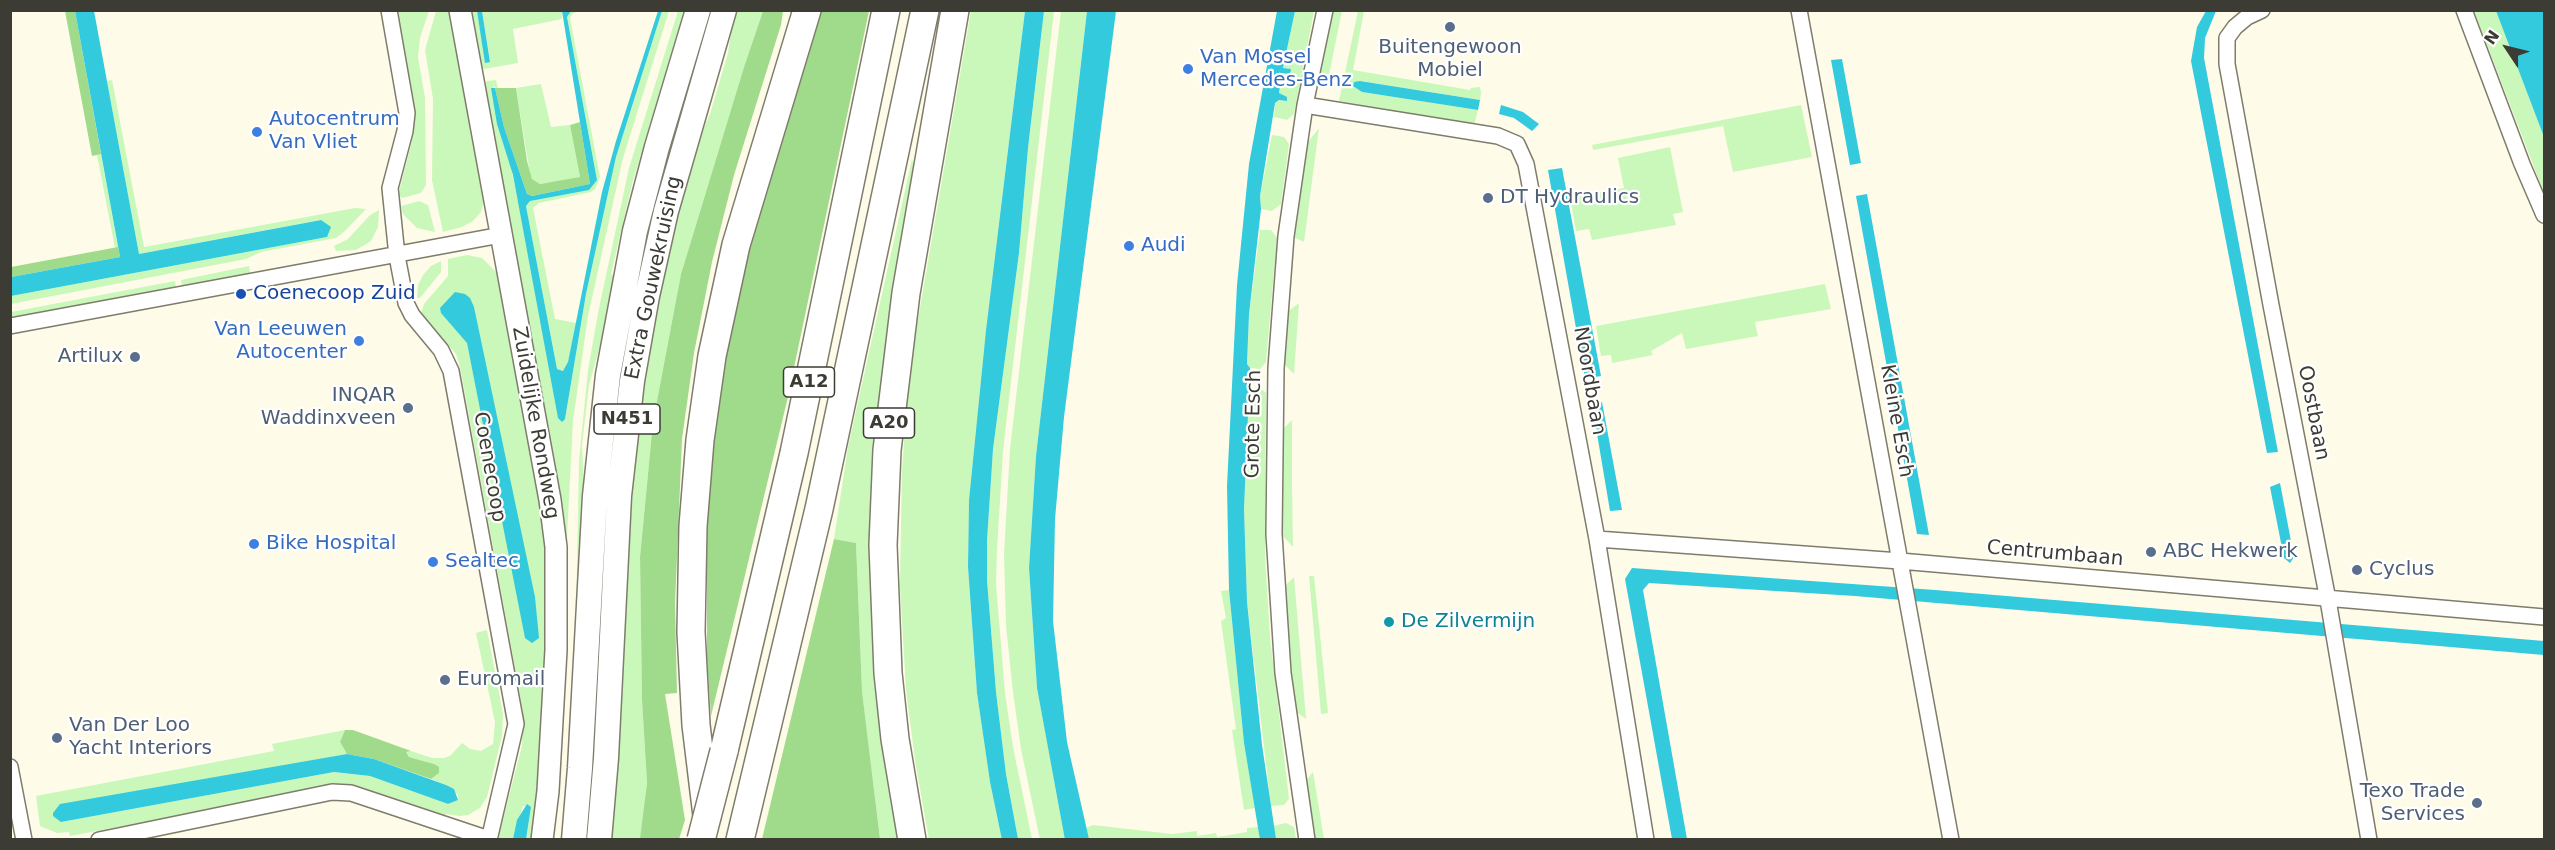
<!DOCTYPE html>
<html>
<head>
<meta charset="utf-8">
<style>
	body { margin:0 }
	#map { position:relative; width:2555px; height:850px; overflow:hidden; background:#fefbe9; font-family:"DejaVu Sans",sans-serif }
	canvas { display:block }
	.frame { position:absolute; inset:0; border:12px solid #3c3b34; pointer-events:none }
	.north { position:absolute; left:2477px; top:18px; width:60px; height:60px; -webkit-text-stroke:4px #fff; paint-order:stroke; rotate:305deg; font-size:16px; font-weight:700; line-height:24px; text-align:center; color:#3c3b34 }
	.north::after { content:''; display:block; margin:auto; width:21px; height:27px; background:#3c3b34; clip-path:polygon(50% 0,100% 100%,50% 72%,0 100%) }
</style>
</head>
<body>
<div id="map">
<canvas width="2555" height="850"></canvas>
<div class="frame"></div>
<div class="north">N</div>
</div>
<script>
const ctx = document.querySelector('canvas').getContext('2d');
ctx.lineJoin = 'round';
function paint(path, color) { ctx.fillStyle = color; ctx.fill(path, 'evenodd'); }
const poly = rows => new Path2D(rows.map(r => 'M' + r).join(''));
function strokePath(path, color, width, dash) { ctx.strokeStyle = color; ctx.lineWidth = width; ctx.lineCap = dash ? 'butt' : 'round'; ctx.setLineDash(dash || []); ctx.stroke(path); }
function write(font, color, halo, rows, align = 'center') {
  ctx.font = font + ' "DejaVu Sans",sans-serif'; ctx.lineWidth = 4.5; ctx.setLineDash([]); ctx.textBaseline = 'middle'; ctx.strokeStyle = halo; ctx.fillStyle = color; for (const [text, x, y, turn = 0] of rows) {
    ctx.save(); ctx.translate(x, y); ctx.rotate((+turn || 0) * Math.PI / 180); ctx.textAlign = isNaN(turn) ? turn : align; if (halo) ctx.strokeText(text, 0, 0); ctx.fillText(text, 0, 0); ctx.restore();
  }
}
const green = poly([
	[394,11,429,11,420,38,418,57,425,98,426,185,421,193,402,198,399,196,400,188,412,141,413,112],
	[436,11,452,11,462,70,460,74,462,85,467,90,484,200,481,212,473,221,462,227,443,232,432,180,433,99,425,50],
	[467,11,477,11,486,63,490,61,482,11,562,11,562,19,513,29,518,63,484,69,477,66],
	[571,11,580,11,573,13,570,18,600,177,595,189,591,192,539,203,533,208,555,319,576,323,567,368,564,371,557,369,526,206,530,201,597,180,567,17],
	[662,11,669,11,623,158,588,316,573,421,567,537,565,537,481,87,487,81,496,80,498,89,493,86,503,143,510,163,565,419,586,294,616,157],
	[678,11,684,11,632,184,611,274,614,276,605,328,589,385,582,445,584,490,575,682,563,839,561,840,565,807,576,620,579,460,588,370,599,308,629,168],
	[734,11,763,11,744,67,681,274,653,422,640,557,642,700,647,783,641,836,640,839,608,840,631,472,646,355,687,165,710,114,728,53],
	[971,11,1025,11,986,330,969,500,968,567,977,693,990,782,1002,839,929,840,915,760,906,690,900,586,902,471,908,386,916,331],
	[1044,11,1054,11,1003,451,997,550,996,584,1005,693,1013,747,1032,839,1018,839,1006,774,996,692,987,580,987,541,993,449,1019,253,1028,148],
	[1061,11,1087,11,1036,456,1029,568,1037,688,1065,839,1040,840,1021,749,1013,692,1006,626,1004,554,1010,449],
	[1295,11,1314,11,1294,114,1287,120,1274,117,1275,103,1279,100,1286,101,1279,93,1282,73,1291,69,1283,68],
	[1331,11,1342,11,1326,89,1322,82,1320,66],
	[1358,11,1364,11,1353,70,1470,90,1471,88,1480,87,1481,93,1480,100,1361,81,1355,82,1354,86,1362,92,1478,110,1474,125,1339,101],
	[2474,11,2496,11,2544,137,2544,193],
	[112,80,144,247,355,208,366,209,345,231,336,238,261,252,246,259,11,304,11,296,327,237,320,220,139,254,107,81],
	[541,84,551,127,570,125,580,177,572,180,540,184,532,179,530,174,516,88],
	[1801,105,1812,157,1733,172,1723,126,1593,150,1592,145],
	[1319,128,1304,242,1293,237,1305,150,1308,142],
	[1272,135,1284,137,1289,144,1281,204,1272,211,1261,209,1260,196],
	[1670,147,1683,212,1673,214,1676,225,1592,240,1589,229,1576,231,1570,198,1624,188,1618,158],
	[101,154,118,247,115,248,97,155],
	[912,159,915,171,890,318,900,839,880,839,862,691,856,543,834,539,848,447],
	[419,201,428,205,435,232,417,228,403,214,401,206],
	[379,210,378,227,371,241,356,250,336,251,334,246,348,239,370,215],
	[1260,230,1271,230,1277,238,1266,362,1260,369,1250,368,1247,364,1249,314],
	[467,255,482,258,498,274,543,503,549,616,541,757,533,839,526,839,531,807,523,806,513,839,498,839,522,746,523,711,460,367,456,354,421,314,424,304,448,276,448,259],
	[474,307,477,329,497,487,467,343],
	[441,261,441,272,420,298,417,298,418,285,423,275,431,266],
	[249,266,250,273,182,287,181,280],
	[175,281,176,288,11,319,11,312],
	[1825,284,1831,309,1755,322,1758,336,1686,349,1682,333,1651,351,1653,355,1612,363,1611,355,1601,356,1596,326],
	[1299,303,1294,374,1284,364,1287,312],
	[1259,387,1266,393,1265,556,1270,637,1289,799,1284,805,1271,806,1247,602,1244,509,1249,389],
	[1292,420,1292,480,1293,547,1283,536,1282,430],
	[1309,576,1314,576,1328,713,1321,714],
	[1294,577,1301,660,1306,719,1295,711,1291,674,1284,587],
	[1229,590,1244,743,1255,808,1244,810,1232,730,1236,729,1221,621,1226,618,1221,591],
	[487,630,503,714,502,736,487,797,480,808,468,815,460,816,446,814,445,818,370,791,353,788,327,788,70,836,69,832,57,833,40,826,36,796,274,751,272,744,345,730,340,742,347,754,180,785,61,822,334,772,370,776,448,804,458,800,458,795,446,785,431,779,439,773,434,764,409,757,406,752,411,751,432,758,444,758,450,756,462,743,470,749,481,751,493,744,495,722,476,633],
	[1313,772,1324,839,1313,839,1304,783],
	[1286,823,1294,827,1296,839,1276,839,1273,826],
	[1093,825,1172,834,1197,831,1197,836,1216,833,1217,837,1247,832,1247,828,1258,827,1260,839,1089,839,1086,828]
]);
const forest = poly([
	[65,11,75,11,101,154,92,156],
	[763,11,783,11,781,25,734,175,712,262,694,353,682,439,675,604,677,693,665,694,685,820,679,839,640,839,647,783,642,700,640,557,653,422,681,274,744,67],
	[821,11,869,11,787,401,711,716,707,658,707,527,713,447,727,347,744,270,777,153],
	[495,88,516,88,527,161,532,179,540,184,546,183,580,177,570,125,580,122,590,184,532,196,527,194,504,127],
	[118,247,120,257,11,277,11,267],
	[834,539,856,543,862,691,880,839,762,839],
	[345,730,353,730,411,751,406,752,409,757,434,764,439,767,439,773,431,779,374,759,347,754,340,742]
]);
const water = poly([
	[75,11,94,11,139,254,321,220,331,227,327,237,11,296,11,277,120,257],
	[477,11,482,11,490,62,485,63],
	[562,11,571,11,567,17,597,180,589,190,530,201,526,206,557,369,563,371,568,362,602,192,616,141,658,11,662,11,616,157,586,294,565,419,562,422,558,418,513,175,497,124,491,88,495,88,504,127,527,194,532,196,590,184],
	[1025,11,1044,11,1028,148,1019,253,993,449,987,541,987,580,996,692,1006,774,1018,839,1002,840,990,782,977,693,968,567,969,500,986,330],
	[1087,11,1116,11,1064,417,1055,519,1053,621,1067,742,1089,839,1065,840,1037,688,1029,568,1036,456],
	[1277,11,1295,11,1283,68,1291,69,1290,74,1282,73,1279,93,1287,97,1287,101,1279,100,1275,103,1260,196,1261,209,1249,314,1247,364,1250,368,1244,509,1247,602,1262,745,1276,839,1260,840,1244,743,1229,590,1227,486,1237,285,1249,164],
	[2206,11,2216,11,2205,38,2204,58,2278,452,2267,453,2191,61,2197,27],
	[2496,11,2544,11,2544,137],
	[1842,59,1861,163,1850,165,1831,60],
	[1360,81,1480,100,1478,110,1362,92,1353,86,1354,82],
	[1501,105,1523,112,1539,124,1532,131,1514,118,1499,114],
	[1562,168,1601,376,1585,379,1548,170],
	[1867,194,1929,535,1917,534,1856,196],
	[455,292,465,294,470,298,474,307,535,597,539,638,532,643,525,638,467,343,441,313,440,308],
	[1602,402,1622,510,1610,511,1592,404],
	[2280,483,2294,557,2290,563,2284,558,2270,487],
	[1632,568,1935,590,2544,641,2544,655,1855,596,1649,583,1643,590,1687,839,1672,839,1625,579],
	[347,754,374,759,446,785,454,789,458,800,448,804,370,776,334,772,61,822,53,816,53,813,60,804],
	[527,804,531,807,526,839,513,839,517,820]
]);
const minor = poly([
	[389,10,407,113,405,131,390,188,397,256,406,303,412,315,441,350,451,371,516,724,489,840],
	[1799,10,1951,840],
	[2262,10,2247,17,2235,27,2227,38,2227,64,2271,305,2328,600,2369,840],
	[2464,10,2522,164,2544,215],
	[1305,105,1498,136,1517,144,1526,164,1597,539,1646,840],
	[10,326,501,235],
	[1597,539,1900,561,2544,617],
	[10,767,24,840],
	[99,840,332,792,351,793,489,839],
	[1307,840,1283,673,1274,534,1276,368,1286,236,1305,105,1325,10]
]);
const secondary = poly([
	[460,10,550,500,556,547,556,650,548,791,542,840]
]);
const primary = poly([
	[574,840,580,768,595,496,608,375,635,231,657,147,698,10],
	[599,840,606,758,619,496,632,381,647,296,666,211,724,10]
]);
const motorway = poly([
	[724,751,794,453,886,10],
	[707,816,696,725,691,632,693,526,700,440,712,356,736,245,807,10],
	[740,840,819,509,925,10],
	[912,840,895,739,888,673,883,545,887,450,906,293,955,10]
]);
const motorwayBridge = poly([
	[701,840,724,751]
]);
const markers = [
	[1450,27,6,"#5c6f8a"],
	[1188,69,6,"#3f7fe0"],
	[257,132,6,"#3f7fe0"],
	[1488,198,6,"#5c6f8a"],
	[1129,246,6,"#3f7fe0"],
	[241,294,6,"#1a4fb4"],
	[359,341,6,"#3f7fe0"],
	[135,357,6,"#5c6f8a"],
	[408,408,6,"#5c6f8a"],
	[254,544,6,"#3f7fe0"],
	[2151,552,6,"#5c6f8a"],
	[433,562,6,"#3f7fe0"],
	[2357,570,6,"#5c6f8a"],
	[1389,622,6,"#0f9aa8"],
	[445,680,6,"#5c6f8a"],
	[57,738,6,"#5c6f8a"],
	[2477,803,6,"#5c6f8a"]
];
const shields = [
	[809,382,51],
	[627,419,66],
	[889,423,51]
];
const shieldNames = [
	["A12",809,382],
	["N451",627,419],
	["A20",889,423]
];
const serviceNames = [
	["Buitengewoon",1450,48,"center"],
	["Mobiel",1450,71,"center"],
	["DT Hydraulics",1500,198],
	["Artilux",123,357,"right"],
	["INQAR",396,396,"right"],
	["Waddinxveen",396,419,"right"],
	["ABC Hekwerk",2163,552],
	["Cyclus",2369,570],
	["Euromail",457,680],
	["Van Der Loo",69,726],
	["Yacht Interiors",69,749],
	["Texo Trade",2465,792,"right"],
	["Services",2465,815,"right"]
];
const shopNames = [
	["Van Mossel",1200,58],
	["Mercedes-Benz",1200,81],
	["Autocentrum",269,120],
	["Van Vliet",269,143],
	["Audi",1141,246],
	["Van Leeuwen",347,330,"right"],
	["Autocenter",347,353,"right"],
	["Bike Hospital",266,544],
	["Sealtec",445,562]
];
const streetNames = [
	["Extra Gouwekruising",654,278,-78],
	["Noordbaan",1589,381,80],
	["Oostbaan",2313,413,79],
	["Kleine Esch",1896,421,80],
	["Zuidelijke Rondweg",535,423,80],
	["Grote Esch",1254,424,-89],
	["Coenecoop",489,467,80],
	["Centrumbaan",2055,554,5]
];
const transitNames = [
	["Coenecoop Zuid",253,294]
];
const cultureNames = [
	["De Zilvermijn",1401,622]
];
paint(green, '#caf8bb');
paint(forest, '#a0db8c');
paint(water, '#33cadd');
strokePath(minor, '#7f7c6c', 18);
strokePath(secondary, '#7f7c6c', 24);
strokePath(primary, '#7f7c6c', 27);
strokePath(motorway, '#7f7c6c', 30);
strokePath(minor, '#fff', 15);
strokePath(secondary, '#fff', 21);
strokePath(primary, '#fff', 24);
strokePath(motorway, '#fff', 27);
strokePath(motorwayBridge, '#7f7c6c', 30, []);
strokePath(motorwayBridge, '#fff', 27);
for (const [x, y, r, color] of markers) { const dot = new Path2D(); dot.arc(x, y, r, 0, 2 * Math.PI); ctx.fillStyle = color; ctx.fill(dot); strokePath(dot, '#fff', 2); }
for (const [x, y, w] of shields) { const box = new Path2D(); box.roundRect(x - w / 2, y - 15, w, 30, 4.5); ctx.fillStyle = '#fff'; ctx.fill(box); strokePath(box, '#3c3b34', 1.5); }
write('bold 18px', '#3c3b34', null, shieldNames);
write('20px', '#4e5e75', '#fff', serviceNames, 'left');
write('20px', '#366cbe', '#fff', shopNames, 'left');
write('20px', '#3c3b34', '#fff', streetNames);
write('20px', '#164399', '#fff', transitNames, 'left');
write('20px', '#0d838f', '#fff', cultureNames, 'left');
</script>
</body>
</html>
